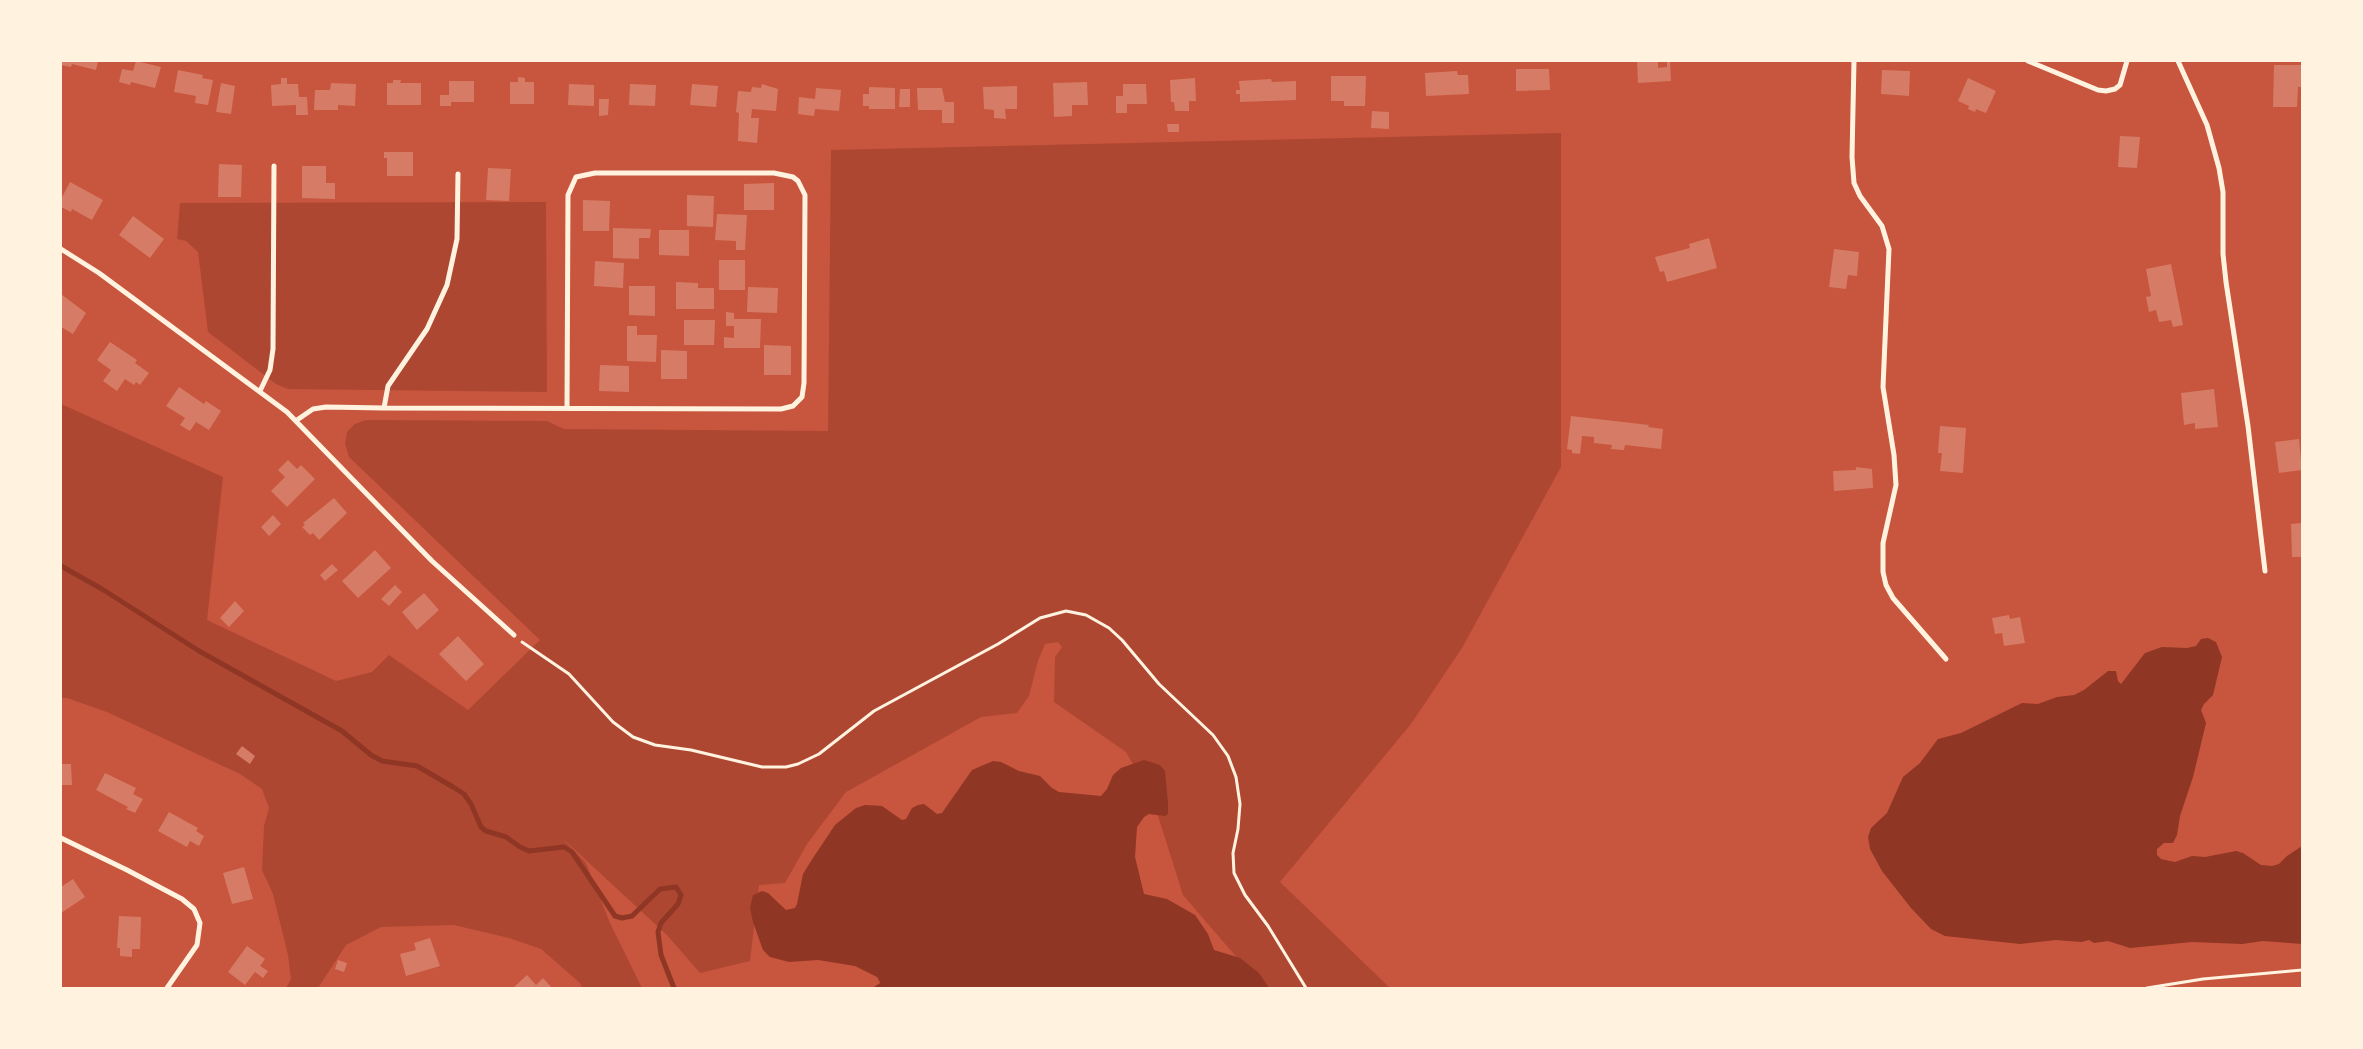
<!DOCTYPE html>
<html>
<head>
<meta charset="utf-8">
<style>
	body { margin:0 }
	#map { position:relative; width:2363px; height:1049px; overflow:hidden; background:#c8553d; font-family:"Asap Condensed",sans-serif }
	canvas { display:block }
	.frame { position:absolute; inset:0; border:62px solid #fff3e0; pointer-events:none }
</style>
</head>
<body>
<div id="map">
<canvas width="2363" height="1049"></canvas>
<div class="frame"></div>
</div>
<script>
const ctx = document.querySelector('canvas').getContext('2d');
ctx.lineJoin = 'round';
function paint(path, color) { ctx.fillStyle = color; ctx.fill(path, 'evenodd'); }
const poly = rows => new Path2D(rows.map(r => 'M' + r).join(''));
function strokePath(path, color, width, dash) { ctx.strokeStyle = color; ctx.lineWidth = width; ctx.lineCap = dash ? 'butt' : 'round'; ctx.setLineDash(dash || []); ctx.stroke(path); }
const green = poly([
	[1561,133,1561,467,1462,648,1411,724,1280,882,1390,988,1259,988,1245,967,1183,895,1153,800,1126,752,1054,702,1055,657,1062,647,1058,642,1045,644,1038,661,1029,696,1017,713,981,717,846,792,807,844,785,883,759,885,750,961,700,973,667,935,561,837,586,863,610,923,642,988,582,988,580,983,541,949,509,938,454,925,381,927,346,945,318,988,286,988,291,979,288,955,273,894,262,870,264,826,269,808,262,789,240,774,107,712,67,698,61,698,61,404,223,477,207,620,336,681,372,672,389,655,468,710,540,640,349,457,345,444,347,432,355,424,366,420,547,421,564,429,828,431,831,150],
	[546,202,547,392,288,389,276,384,208,332,198,252,186,241,177,239,180,203]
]);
const water = poly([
	[2208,638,2216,642,2222,657,2213,695,2204,704,2201,710,2206,723,2193,777,2180,816,2177,835,2173,843,2164,843,2157,849,2157,855,2161,859,2175,862,2192,856,2205,857,2236,851,2243,853,2261,865,2272,866,2279,864,2287,856,2302,846,2302,944,2263,941,2242,944,2192,942,2130,948,2108,941,2094,943,2089,940,2081,942,2056,940,2020,944,1945,936,1931,929,1911,908,1882,871,1870,849,1868,837,1871,828,1887,813,1903,777,1920,763,1938,739,1961,733,2022,703,2038,704,2057,697,2074,695,2084,690,2108,671,2116,671,2118,681,2121,684,2145,653,2162,647,2187,648,2196,646,2201,639],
	[1144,760,1160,765,1165,771,1168,803,1168,814,1165,816,1149,814,1144,817,1137,827,1135,857,1144,894,1167,899,1195,915,1208,934,1214,950,1240,958,1259,973,1269,988,883,988,877,977,855,966,818,960,789,962,770,957,763,950,753,922,750,908,753,895,762,891,768,893,786,910,795,908,797,904,803,874,811,861,835,825,856,808,865,805,882,806,902,820,906,819,912,808,918,805,924,804,937,814,942,813,972,770,993,761,1001,762,1019,771,1040,776,1052,788,1059,792,1101,796,1107,789,1113,775,1121,768]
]);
const stream = poly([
	[61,566,102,589,199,651,342,731,371,755,382,761,417,766,453,787,464,794,471,804,481,827,486,831,506,837,520,847,529,851,564,847,572,852,615,916,622,918,632,916,660,889,676,887,681,895,678,904,661,923,658,932,661,955,674,988],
	[877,988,882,985]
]);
const building = poly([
	[61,61,98,61,96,70,72,64,71,67,61,65],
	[136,61,161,67,155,88,131,82,130,85,119,82,122,69,133,71],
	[1637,61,1658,61,1658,68,1667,67,1667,62,1670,62,1671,81,1638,83],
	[2274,65,2301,65,2301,87,2298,87,2297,107,2273,107],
	[1516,69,1549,69,1550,90,1516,91],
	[178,70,203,75,202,78,213,80,208,105,195,103,196,96,174,92],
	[1882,70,1910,71,1909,96,1881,94],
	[1457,71,1458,75,1468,75,1469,94,1426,96,1425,73],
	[1331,76,1366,76,1365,106,1344,106,1344,101,1331,101],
	[518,77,525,78,525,82,534,82,534,104,510,104,510,82,518,82],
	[281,78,287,78,287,84,298,84,299,97,307,97,308,115,296,115,296,105,272,106,271,85,281,84],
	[1195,78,1196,101,1189,101,1189,111,1175,111,1174,102,1171,102,1170,80],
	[1968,78,1996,91,1986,113,1976,109,1975,112,1968,109,1969,106,1958,101],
	[1271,79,1272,82,1296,81,1296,100,1240,102,1240,94,1236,94,1236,90,1240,90,1239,81],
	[393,80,401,80,400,83,421,83,421,105,387,105,387,83,393,83],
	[449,81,474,81,474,102,451,102,451,106,440,106,440,95,449,95],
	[1087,82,1088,105,1072,105,1072,116,1054,117,1053,83],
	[221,83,235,86,231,114,216,112],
	[331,83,356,84,355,106,338,105,338,110,314,110,315,90,330,90],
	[569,84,594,85,594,106,568,105],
	[630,84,656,85,655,106,629,105],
	[692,84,718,86,716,107,690,105],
	[762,84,778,89,776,111,752,109,751,118,759,118,757,143,738,141,739,113,736,112,738,91,751,92,752,87,761,88],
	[1123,84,1146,84,1147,104,1127,104,1127,113,1116,113,1116,96,1123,96],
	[1017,86,1017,109,1005,109,1006,119,994,118,994,110,984,109,983,87],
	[869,87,895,88,895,109,869,109,869,106,863,106,863,94,869,94],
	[816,88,841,90,839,111,815,109,814,116,798,114,799,97,815,99],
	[917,88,942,88,945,102,954,102,954,123,942,123,942,110,918,110],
	[900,89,910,89,910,107,899,107],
	[599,99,609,99,608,115,599,116],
	[1372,111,1389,112,1389,129,1371,128],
	[1167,124,1179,124,1179,132,1168,132],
	[2120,136,2140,137,2137,168,2118,167],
	[384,152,413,152,413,176,387,176,387,158,384,158],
	[219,164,242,165,241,197,218,197],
	[302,166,326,166,326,183,335,183,335,199,302,198],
	[488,168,511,169,509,201,486,200],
	[70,182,103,200,92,220,72,209,71,212,61,207,61,199],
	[774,183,774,210,744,210,744,184],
	[687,195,714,196,713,227,687,226],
	[583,200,610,201,609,231,583,231],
	[717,214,747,215,745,250,736,250,736,241,715,240],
	[133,216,164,239,150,258,119,235],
	[613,228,651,229,650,238,639,238,639,259,613,258],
	[659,230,689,230,689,256,659,255],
	[1709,238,1717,268,1667,282,1664,271,1660,272,1655,257,1690,248,1689,244],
	[1834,249,1859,252,1857,276,1848,275,1846,289,1829,287],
	[719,260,745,260,745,290,719,290],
	[595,261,624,263,623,288,594,286],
	[2171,264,2183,325,2173,327,2171,320,2159,322,2156,310,2149,312,2146,297,2151,296,2146,269],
	[676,282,698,283,698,288,714,288,714,309,676,309],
	[629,286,655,286,655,316,629,315],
	[748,287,778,288,777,313,747,312],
	[61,294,86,313,73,334,61,327],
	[726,312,734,313,734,319,761,319,760,348,724,348,724,337,734,338,734,326,726,326],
	[684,320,715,320,714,345,684,345],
	[627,326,637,326,637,335,657,335,656,362,627,361],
	[110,342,137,360,135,363,149,373,140,385,136,382,134,385,125,379,117,391,103,381,111,370,97,360],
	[764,345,791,346,791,375,764,375],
	[661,350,687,351,687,379,661,379],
	[600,365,629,366,629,392,599,391],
	[179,387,204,404,206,401,221,411,209,430,196,422,190,431,180,425,185,418,166,406],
	[2214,389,2218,427,2195,429,2195,423,2184,425,2181,393],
	[1571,416,1649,425,1648,427,1663,429,1661,449,1625,445,1624,450,1611,449,1612,445,1594,443,1594,437,1582,436,1580,454,1572,453,1572,450,1567,449],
	[1940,426,1966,428,1963,473,1940,471,1942,453,1938,453],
	[2299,439,2302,470,2279,473,2275,442],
	[288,460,297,469,301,465,315,479,287,507,271,491,285,477,278,470],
	[1856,467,1872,469,1873,488,1834,491,1833,471,1856,470],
	[334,498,347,513,319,540,313,533,310,535,302,527,305,525,303,523],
	[273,515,281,524,269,536,261,527],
	[2302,523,2302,557,2292,557,2291,524],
	[375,550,391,568,358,598,342,581],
	[332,564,338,570,325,581,320,575],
	[395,585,402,592,389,606,381,599],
	[424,593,439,610,417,630,402,612],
	[235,601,244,611,229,627,220,618],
	[2009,615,2010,619,2020,617,2025,643,2004,646,2002,633,1995,634,1992,618],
	[458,636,484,664,466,681,439,654],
	[242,746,255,756,250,764,236,754],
	[61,764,71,764,72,785,61,785],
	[105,773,136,788,133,794,143,799,135,813,126,809,128,807,96,790],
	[169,812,198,828,196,831,204,836,199,846,190,841,187,847,158,831],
	[244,867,253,899,232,904,223,873],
	[73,879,85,897,61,913,61,887],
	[119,916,141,917,140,949,132,949,132,957,120,956,120,948,117,948],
	[430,938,440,966,406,976,400,954,416,950,414,943],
	[247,946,265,959,260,966,268,971,263,978,255,972,245,985,228,972],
	[338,960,347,963,344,972,335,969],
	[527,975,536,985,543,978,552,988,513,988]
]);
const path = poly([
	[522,642,569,674,613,722,633,737,655,745,691,750,762,767,786,767,798,764,819,754,874,711,998,644,1040,618,1066,611,1086,615,1109,628,1122,640,1159,684,1213,735,1228,756,1236,777,1240,804,1238,829,1233,853,1234,873,1245,895,1268,926,1306,988],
	[2147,988,2203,979,2302,970]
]);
const minor = poly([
	[1854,61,1852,157,1854,183,1860,196,1882,226,1889,249,1883,387,1894,455,1896,485,1883,543,1883,572,1886,585,1893,598,1946,659],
	[2028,61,2098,90,2106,91,2115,89,2120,85,2127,61],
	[2178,61,2207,125,2219,168,2223,192,2223,254,2226,282,2248,426,2265,571],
	[61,249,99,273,287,412,432,561,514,635],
	[260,391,270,370,273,349,274,166],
	[384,408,388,386,427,329,447,285,457,239,458,174],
	[297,420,313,409,326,407,384,408,781,409,793,406,802,397,804,383,805,195,798,181,793,177,774,173,595,173,576,177,568,195,567,408],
	[61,838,127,870,182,899,194,909,200,923,197,945,167,988]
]);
paint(green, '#ae4732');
paint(water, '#8f3625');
strokePath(stream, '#8f3625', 5);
paint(building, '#d67c66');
strokePath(path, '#fff3e0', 3);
strokePath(minor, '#fff3e0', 5);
</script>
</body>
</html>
